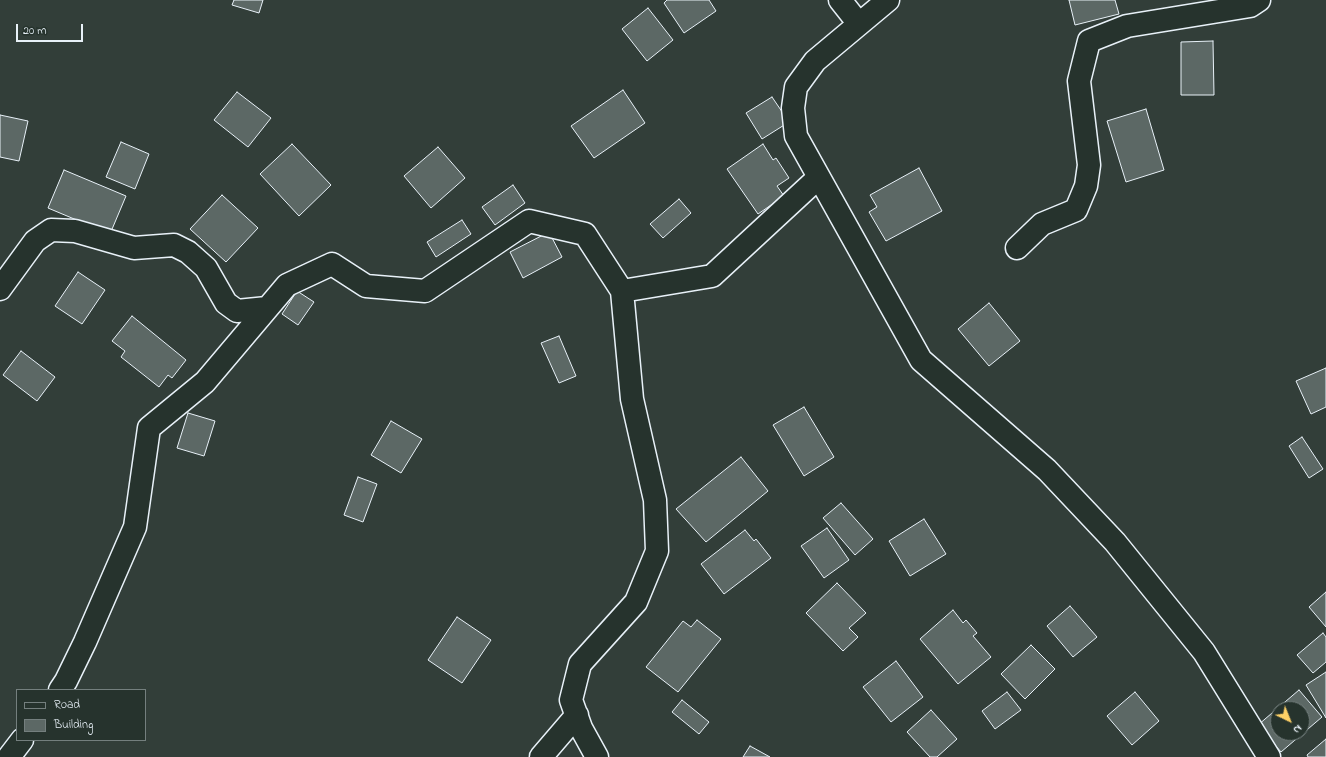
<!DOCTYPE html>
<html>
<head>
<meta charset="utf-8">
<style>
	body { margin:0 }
	#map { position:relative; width:1326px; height:757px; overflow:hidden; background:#323e39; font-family:"Indie Flower",sans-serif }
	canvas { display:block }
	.legend { position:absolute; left:16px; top:689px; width:130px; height:52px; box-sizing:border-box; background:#26332d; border:1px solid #747f7e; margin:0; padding:5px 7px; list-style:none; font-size:12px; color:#e8f1f8 }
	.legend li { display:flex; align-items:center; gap:8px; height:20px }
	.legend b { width:20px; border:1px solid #747f7e }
	.north { position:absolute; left:1270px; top:701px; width:40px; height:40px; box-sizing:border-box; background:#26332d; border:1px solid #747f7e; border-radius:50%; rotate:137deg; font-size:11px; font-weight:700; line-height:16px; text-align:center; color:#e8f1f8 }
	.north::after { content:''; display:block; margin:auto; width:14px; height:18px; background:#ffd166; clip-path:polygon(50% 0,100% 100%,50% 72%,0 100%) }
	.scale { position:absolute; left:16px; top:24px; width:67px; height:18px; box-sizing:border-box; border:2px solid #e8f1f8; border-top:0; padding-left:5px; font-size:12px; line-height:14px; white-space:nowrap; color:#e8f1f8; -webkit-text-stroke:3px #26332d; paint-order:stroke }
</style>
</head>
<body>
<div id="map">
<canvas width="1326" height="757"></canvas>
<ul class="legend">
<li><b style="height:5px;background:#26332d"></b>Road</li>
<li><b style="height:11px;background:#5c6865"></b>Building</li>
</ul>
<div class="north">N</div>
<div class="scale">20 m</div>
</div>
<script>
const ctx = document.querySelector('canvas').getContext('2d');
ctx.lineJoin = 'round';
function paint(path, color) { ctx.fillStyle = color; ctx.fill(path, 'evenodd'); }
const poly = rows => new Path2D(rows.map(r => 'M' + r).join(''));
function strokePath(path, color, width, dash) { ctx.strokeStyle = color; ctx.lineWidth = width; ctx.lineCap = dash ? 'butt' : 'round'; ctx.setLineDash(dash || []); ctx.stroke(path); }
const building = poly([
	[234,0,263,0,259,13,232,5,234,0],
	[667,0,709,0,716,11,684,33,664,3,667,0],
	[1069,0,1115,0,1119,14,1075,25,1069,0],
	[648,8,673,40,647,61,622,29,648,8],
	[1213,41,1214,95,1181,95,1181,42,1213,41],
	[623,90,645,123,594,158,571,126,623,90],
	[237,92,271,118,248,147,214,120,237,92],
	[772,97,789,122,762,139,746,113,772,97],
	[1146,109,1164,170,1126,182,1107,121,1146,109],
	[0,115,28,121,19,161,0,157,0,115],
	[121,142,149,154,135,189,106,177,121,142],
	[292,144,331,185,299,216,260,174,292,144],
	[763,144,773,160,776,158,789,178,777,186,784,196,758,214,727,169,763,144],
	[438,147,465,178,431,208,404,176,438,147],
	[919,168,942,211,886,241,869,212,877,207,870,195,919,168],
	[64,170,126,196,110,234,48,208,64,170],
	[513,185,525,203,495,225,482,207,513,185],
	[222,195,258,228,226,262,190,229,222,195],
	[679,199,691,213,663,238,650,224,679,199],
	[462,220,471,234,436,257,427,242,462,220],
	[549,232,562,257,523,278,510,252,549,232],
	[78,272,105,290,82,324,55,306,78,272],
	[297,291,314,302,298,325,282,314,297,291],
	[989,303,1020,341,989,366,958,329,989,303],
	[132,316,186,360,172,378,168,375,159,387,121,357,125,351,112,341,132,316],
	[559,336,576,376,559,383,541,343,559,336],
	[21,351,55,377,37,401,3,375,21,351],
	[1326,368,1326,407,1311,414,1296,381,1326,368],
	[804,407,834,457,804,476,773,425,804,407],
	[188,413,215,421,204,456,177,448,188,413],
	[391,421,422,439,401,473,371,455,391,421],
	[1302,437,1323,469,1309,478,1289,446,1302,437],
	[741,457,768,491,706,542,676,509,741,457],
	[358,477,377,484,363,522,344,515,358,477],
	[841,503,873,539,855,555,823,518,841,503],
	[924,519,946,554,910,576,889,541,924,519],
	[827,528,849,560,824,578,801,546,827,528],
	[745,530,754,541,756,539,771,558,724,594,701,564,745,530],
	[837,583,866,613,849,628,858,637,843,651,806,613,837,583],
	[1326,592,1326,627,1309,607,1326,592],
	[1070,606,1097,637,1073,657,1047,626,1070,606],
	[953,610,963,623,966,620,977,633,973,636,991,657,958,684,920,639,953,610],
	[457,617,491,640,462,683,428,660,457,617],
	[697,620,721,639,678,692,646,667,683,621,691,627,697,620],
	[1323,633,1326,637,1326,662,1313,673,1297,655,1323,633],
	[1031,645,1055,669,1025,699,1001,674,1031,645],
	[896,661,923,697,891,722,863,687,896,661],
	[1326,672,1326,718,1306,685,1326,672],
	[1299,690,1322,717,1281,752,1258,725,1299,690],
	[1278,709,1302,709,1302,733,1278,733,1278,709],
	[1007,692,1021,710,995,729,982,711,1007,692],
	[1135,692,1159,721,1132,745,1107,716,1135,692],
	[682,700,709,722,699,734,672,712,682,700],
	[931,710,957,739,937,757,930,757,907,732,931,710],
	[1326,739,1326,757,1308,757,1307,755,1326,739],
	[750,746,770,757,743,757,750,746]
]);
const minor = poly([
	[840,0,859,24],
	[888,0,815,61,796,87,793,108,796,136,921,360,1047,470,1115,542,1204,652,1269,757],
	[1017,248,1042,224,1076,210,1086,186,1089,165,1079,81,1089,41,1127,26,1250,6,1259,0],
	[0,289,35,241,51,230,75,231,134,248,174,245,188,252,206,268,226,303,237,311,267,308],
	[60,690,66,681,85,642,135,527,149,428,205,382,287,285,332,264,366,286,425,291,529,221,585,234,622,291,712,276,818,178],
	[9,757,22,740],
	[541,757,577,715],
	[597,757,581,728,571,700,580,664,636,602,657,551,655,500,632,399,622,291]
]);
paint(building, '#5c6865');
strokePath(building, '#e8f1f8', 1);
strokePath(minor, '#e8f1f8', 25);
strokePath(minor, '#26332d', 22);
</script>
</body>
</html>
